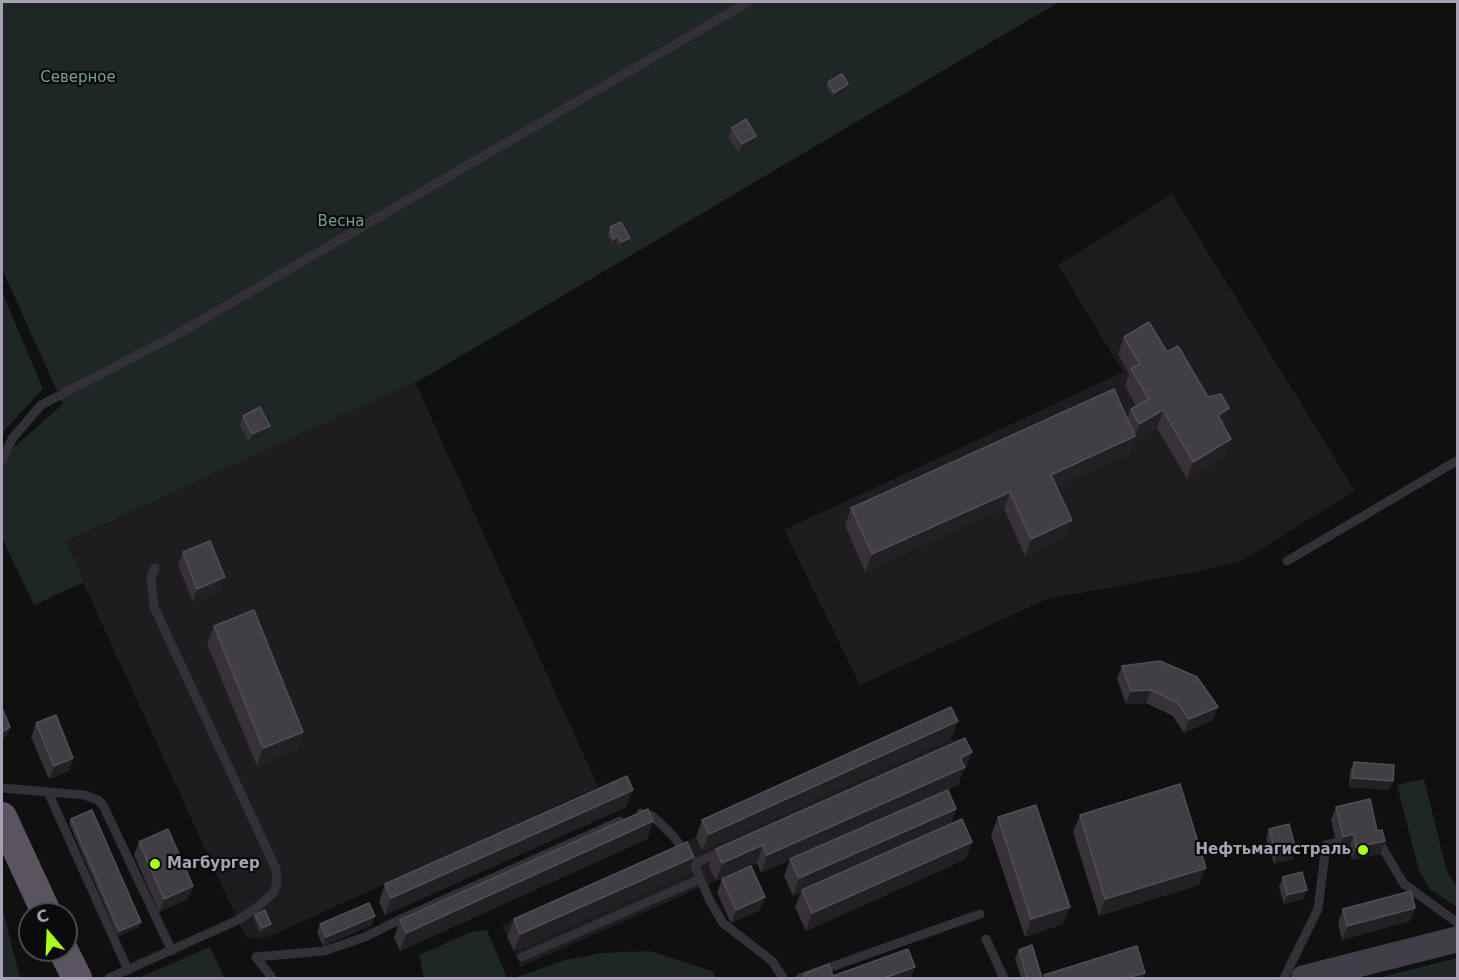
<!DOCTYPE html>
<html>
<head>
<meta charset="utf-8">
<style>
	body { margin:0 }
	#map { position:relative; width:1459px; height:980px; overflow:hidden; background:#111011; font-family:"DejaVu Sans",sans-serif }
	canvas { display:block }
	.frame { position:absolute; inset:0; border:3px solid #a8a0b3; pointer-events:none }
	.north { position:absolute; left:18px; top:902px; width:60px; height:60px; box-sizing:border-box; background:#0c0b0c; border:2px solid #4a474f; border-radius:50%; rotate:341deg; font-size:16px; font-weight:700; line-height:24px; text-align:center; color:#a8a0b3 }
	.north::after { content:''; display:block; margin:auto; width:21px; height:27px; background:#a9ff1a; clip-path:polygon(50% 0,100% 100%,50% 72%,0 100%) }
</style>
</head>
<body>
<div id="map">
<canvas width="1459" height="980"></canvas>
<div class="frame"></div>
<div class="north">С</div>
</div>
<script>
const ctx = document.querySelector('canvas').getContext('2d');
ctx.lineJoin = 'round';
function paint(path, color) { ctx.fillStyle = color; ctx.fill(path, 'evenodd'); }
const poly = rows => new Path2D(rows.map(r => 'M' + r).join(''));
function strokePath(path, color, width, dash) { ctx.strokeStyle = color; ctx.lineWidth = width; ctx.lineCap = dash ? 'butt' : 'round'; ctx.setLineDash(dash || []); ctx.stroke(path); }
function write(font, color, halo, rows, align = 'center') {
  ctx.font = font + ' "DejaVu Sans",sans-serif'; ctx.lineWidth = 4.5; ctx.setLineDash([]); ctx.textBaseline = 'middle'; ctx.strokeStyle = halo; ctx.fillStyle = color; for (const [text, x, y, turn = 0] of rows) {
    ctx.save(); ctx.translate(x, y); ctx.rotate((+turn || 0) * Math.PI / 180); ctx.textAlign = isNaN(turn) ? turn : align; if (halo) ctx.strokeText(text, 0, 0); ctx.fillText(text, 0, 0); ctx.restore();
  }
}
const built = poly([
	[1172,194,1355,491,1241,561,1210,569,1047,599,860,685,784,530,1123,372,1058,265],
	[415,382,598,787,268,937,257,939,245,936,65,543],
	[945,724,966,770,521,967,502,925]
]);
const green = poly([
	[2,2,1059,2,422,379,66,542,84,582,34,605,2,538,2,471,12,449,63,404,2,269],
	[2,292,43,389,2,433],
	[1424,779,1447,872,1457,887,1457,907,1430,889,1419,871,1397,785],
	[2,907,20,978,2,978],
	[487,930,507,978,424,978,419,955,471,932],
	[210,947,224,977,221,978,138,978],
	[650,951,712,971,716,978,514,978,565,960,601,953],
	[1457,958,1457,978,1378,978]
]);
const service = poly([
	[2,461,12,439,41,405,176,335,748,2],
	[1287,561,1458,460],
	[2,788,84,795,98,800,103,805,172,951],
	[48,792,128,970],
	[641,813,652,816,660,823,673,836,694,864],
	[1376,837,1404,884,1458,923],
	[722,851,694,864,709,899,723,923,772,961,783,978],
	[986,939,1004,978],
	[522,957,700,879],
	[109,978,238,920,259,906,274,892,277,883,276,869,154,607,151,577,155,568],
	[272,978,256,957,324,951,365,937,403,918,620,821],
	[800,978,980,914],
	[1284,978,1318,909,1326,845,1347,840]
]);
const secondary = poly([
	[1304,978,1458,939]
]);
const trunk = poly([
	[2,817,47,914],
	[63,950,77,978]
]);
const wall = poly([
	[828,82,847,89,833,97,826,87],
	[732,128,753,145,739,153,728,137],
	[610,227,630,238,628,242,620,247,616,241,612,243,608,236],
	[1124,337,1167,352,1208,397,1229,408,1223,425,1231,439,1225,457,1187,479,1157,428,1134,441,1129,454,1056,487,1072,520,1065,538,1025,556,1004,509,865,572,845,525,851,508,1127,418,1131,409,1136,406,1125,386,1129,374,1118,354],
	[243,416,266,435,249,443,240,425],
	[183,552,220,591,193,602,178,565],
	[214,626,303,732,297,750,257,766,207,644],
	[1122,666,1213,720,1184,733,1173,716,1146,703,1126,704,1117,679],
	[958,721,951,738,702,851,696,837,702,820],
	[36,723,73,758,69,771,49,779,31,737],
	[972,752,965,770,963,771,958,785,913,805,956,809,951,823,966,859,806,931,795,907,801,892,793,896,784,876,790,860,761,873,757,863,716,881,709,867,716,849],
	[1354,762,1393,781,1389,790,1349,787,1350,771],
	[626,807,385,915,379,902,385,884],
	[1336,807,1380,854,1352,860,1349,848,1338,850,1331,820],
	[1080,815,1199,885,1099,916,1073,832],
	[998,817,1070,907,1063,924,1025,937,991,835],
	[71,819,139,927,118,936,69,823],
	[653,821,647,839,400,951,394,938,400,920],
	[1269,829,1293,859,1274,864,1266,838],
	[139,842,193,886,188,899,159,912,134,855],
	[694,857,688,874,514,951,507,937,514,919],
	[1283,877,1303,899,1284,904,1279,886],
	[722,879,760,910,731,923,717,893],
	[1415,908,1410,921,1342,940,1338,923,1343,909],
	[255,915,271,924,270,928,260,933,254,919],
	[320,924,372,925,323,946,317,933],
	[1019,950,1042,978,1021,978,1015,958]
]);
const shadedWall = poly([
	[848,84,847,89,833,97,834,93],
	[756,136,753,145,739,153,742,144],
	[618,236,616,241,612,243,614,239],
	[630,238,628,242,620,247,621,242],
	[1229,408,1223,426,1218,415],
	[1163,410,1157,428,1134,441,1129,454,1045,492,1051,475,1135,437,1139,424],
	[270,426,266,435,249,443,252,434],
	[1231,439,1225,457,1187,479,1193,462],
	[1010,492,1004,509,865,572,872,554],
	[1072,520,1065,538,1025,556,1031,539],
	[225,577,220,591,193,602,197,589],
	[1151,690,1146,703,1126,704,1131,691],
	[1218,707,1213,720,1184,733,1189,719],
	[958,721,951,738,702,851,709,834],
	[10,727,7,736,2,739,2,732],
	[303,732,297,750,257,766,263,748],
	[972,752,965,770,963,771,958,785,761,873,767,855],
	[73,758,69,771,49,779,54,766],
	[1352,778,1393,781,1389,790,1349,787],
	[633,790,626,807,385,915,391,898],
	[956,809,950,827,802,890,801,892,793,896,799,878],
	[653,821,647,839,400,951,406,933],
	[1354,834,1349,848,1338,850,1343,837],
	[1385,841,1380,854,1352,860,1356,847],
	[972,842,966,859,806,931,812,913],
	[763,845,757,863,716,881,722,863],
	[1296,850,1293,859,1274,864,1277,855],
	[694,857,688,874,514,951,520,934],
	[1206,868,1199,885,1099,916,1105,899],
	[193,886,188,899,159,912,164,899],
	[1307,890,1303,899,1284,904,1287,895],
	[765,897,760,910,731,923,736,910],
	[1070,907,1063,924,1025,937,1031,919],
	[1415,908,1410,921,1342,940,1347,926],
	[375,916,372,925,323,946,326,937],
	[141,922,139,927,118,936,119,931],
	[271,924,270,928,260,933,262,928],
	[915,967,911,978,884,978],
	[1145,973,1143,978,1126,978]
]);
const building = poly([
	[842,74,848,84,834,93,828,82,842,74],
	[746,119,756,136,742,144,732,128,746,119],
	[621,222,630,238,621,242,618,236,614,239,610,232,612,231,610,227,621,222],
	[1149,322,1167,352,1178,346,1208,397,1221,394,1229,408,1218,415,1231,439,1193,462,1163,410,1139,424,1131,409,1149,399,1131,369,1140,364,1124,337,1149,322],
	[1114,389,1135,436,1051,475,1072,520,1031,539,1010,492,872,554,851,508,1114,389],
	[260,407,270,426,252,434,243,416,260,407],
	[210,541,225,577,197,589,183,552,210,541],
	[254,610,303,732,263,748,214,626,254,610],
	[1160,661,1197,677,1218,707,1189,719,1178,703,1151,690,1131,691,1122,666,1160,661],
	[951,707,958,721,709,834,702,820,951,707],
	[2,708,10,727,2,732,2,708],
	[56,715,73,758,54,766,36,723,56,715],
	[965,738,972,752,960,758,965,767,767,855,763,845,722,863,716,849,965,738],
	[1354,762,1394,765,1393,781,1352,778,1354,762],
	[627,776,633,790,391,898,385,884,627,776],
	[1180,784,1206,868,1105,899,1080,815,1180,784],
	[948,790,956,809,799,878,790,859,948,790],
	[1370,799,1377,831,1382,830,1385,841,1356,847,1354,834,1343,837,1336,807,1370,799],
	[1036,805,1070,907,1031,919,998,817,1036,805],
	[648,809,653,821,406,933,400,920,648,809],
	[92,810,141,922,119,931,71,819,92,810],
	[962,819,972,842,812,913,802,890,962,819],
	[1289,824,1296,850,1277,855,1269,829,1289,824],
	[168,829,193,886,164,899,139,842,168,829],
	[687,842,694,857,520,934,514,919,687,842],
	[751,866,765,897,736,910,722,879,751,866],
	[1302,872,1307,890,1287,895,1283,877,1302,872],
	[1411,891,1415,908,1347,926,1343,909,1411,891],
	[369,903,375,916,326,937,320,924,369,903],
	[265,910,271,924,262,928,255,915,265,910],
	[1032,945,1042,978,1027,978,1019,950,1032,945],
	[1137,946,1145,973,1126,978,1045,978,1044,975,1137,946],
	[908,949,915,967,884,978,805,978,804,974,829,964,833,976,908,949]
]);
const markers = [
	[1363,850,6,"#a9ff1a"],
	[155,864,6,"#a9ff1a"]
];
const parkNames = [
	["Северное",78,78],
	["Весна",341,222]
];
const poiNames = [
	["Нефтьмагистраль",1351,850],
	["Магбургер",167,864,"left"]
];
paint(built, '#1e1c1e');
paint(green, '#1e2725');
strokePath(service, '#343037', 9);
strokePath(secondary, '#423e47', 26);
strokePath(trunk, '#59545f', 30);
paint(wall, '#363237');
paint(shadedWall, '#222022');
paint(building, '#423e45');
strokePath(building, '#524d56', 1.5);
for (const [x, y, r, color] of markers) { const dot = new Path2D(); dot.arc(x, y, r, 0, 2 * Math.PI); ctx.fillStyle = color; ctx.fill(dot); strokePath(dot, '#0c0b0c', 2); }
write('15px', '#75a096', '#0c0b0c', parkNames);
write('bold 15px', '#a8a0b3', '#0c0b0c', poiNames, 'right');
</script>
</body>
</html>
